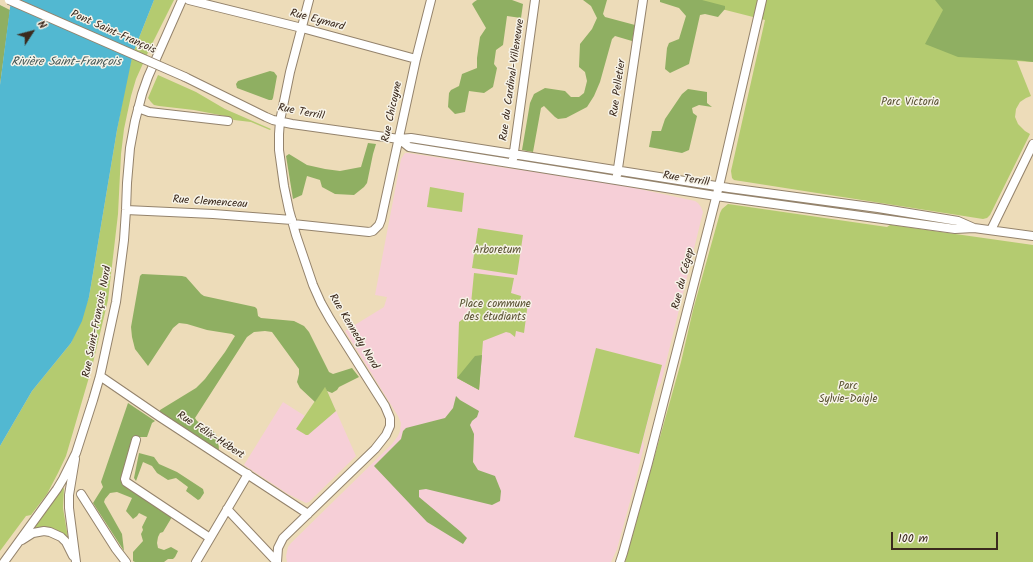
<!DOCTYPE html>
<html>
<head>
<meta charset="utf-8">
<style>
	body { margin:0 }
	#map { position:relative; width:1033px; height:562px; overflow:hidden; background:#eddcb9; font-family:Kalam,sans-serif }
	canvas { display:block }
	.north { position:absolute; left:12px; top:12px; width:40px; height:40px; -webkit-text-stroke:3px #f7f3e8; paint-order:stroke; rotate:54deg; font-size:11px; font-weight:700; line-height:16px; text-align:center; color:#3b2a1e }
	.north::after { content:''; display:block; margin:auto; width:14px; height:18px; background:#3b2a1e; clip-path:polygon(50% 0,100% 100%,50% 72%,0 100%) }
	.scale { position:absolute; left:891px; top:532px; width:107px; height:18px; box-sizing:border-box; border:2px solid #3b2a1e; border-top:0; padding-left:5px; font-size:12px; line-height:14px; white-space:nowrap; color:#3b2a1e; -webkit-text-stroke:3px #f7f3e8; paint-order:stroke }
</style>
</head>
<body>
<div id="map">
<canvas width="1033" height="562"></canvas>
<div class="north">N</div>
<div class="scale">100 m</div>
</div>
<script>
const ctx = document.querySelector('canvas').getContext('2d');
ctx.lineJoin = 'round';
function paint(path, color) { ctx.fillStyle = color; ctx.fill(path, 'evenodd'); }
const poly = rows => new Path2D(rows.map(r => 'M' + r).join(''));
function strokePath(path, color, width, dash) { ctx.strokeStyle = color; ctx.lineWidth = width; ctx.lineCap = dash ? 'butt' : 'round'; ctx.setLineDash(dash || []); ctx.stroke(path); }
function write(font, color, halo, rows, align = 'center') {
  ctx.font = font + ' Kalam,sans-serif'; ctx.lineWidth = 3; ctx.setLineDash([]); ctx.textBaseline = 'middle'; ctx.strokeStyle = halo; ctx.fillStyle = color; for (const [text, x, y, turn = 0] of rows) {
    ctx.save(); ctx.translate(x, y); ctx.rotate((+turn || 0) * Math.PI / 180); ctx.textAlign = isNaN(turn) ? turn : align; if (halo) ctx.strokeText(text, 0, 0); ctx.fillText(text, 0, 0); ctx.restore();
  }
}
const built = poly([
	[405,153,408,153,621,185,695,201,698,203,701,207,703,212,661,383,656,390,643,441,644,446,634,487,617,549,611,562,287,562,286,556,288,547,291,543,392,444,398,436,400,431,401,423,398,416,345,331,384,307,387,297,375,295,401,159],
	[325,386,356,456,309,502,306,503,288,494,244,465,283,402,305,416]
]);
const green = poly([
	[154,0,174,0,150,48,136,79,131,96,124,129,121,154,118,214,108,300,92,367,66,456,58,473,47,494,31,515,26,516,0,551,0,446,32,391,71,343,89,297,117,130,126,82,133,53],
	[686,0,1033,0,1033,62,1017,61,1031,96,1026,98,1020,102,1016,109,1015,117,1018,124,1025,131,1030,134,990,215,987,218,983,219,734,180,732,178,731,171,765,20],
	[158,75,196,92,225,109,271,129,270,130,251,122,234,120,225,116,194,110,159,106,154,105,151,102,148,98],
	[430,187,464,193,462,212,427,207],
	[728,204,887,227,890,225,892,225,1033,245,1033,562,625,562,681,362,693,310,720,213,722,209],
	[478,228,523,235,517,275,472,268],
	[474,273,514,278,511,293,521,296,520,301,528,302,524,333,516,331,515,337,510,333,506,332,483,341,479,390,457,378,459,322,470,314],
	[596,348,662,365,639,454,574,437],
	[325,386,336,411,308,435,306,435,296,429],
	[64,488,63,508,68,538,61,533,55,529,49,528,32,531,62,489]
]);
const forest = poly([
	[477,0,512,0,523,4,521,18,507,16,503,45,496,50,494,64,497,68,493,87,484,93,469,91,465,112,455,114,448,107,449,93,451,90,459,86,462,74,477,68,477,58,480,37,486,28,472,4,474,2],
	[583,0,607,0,603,14,605,17,635,25,632,41,615,36,612,39,600,82,594,96,587,107,566,118,558,119,555,117,544,106,541,108,533,152,522,150,530,103,534,94,545,88,565,91,571,97,579,97,584,93,587,81,585,72,579,67,580,44,592,29,597,18,591,6],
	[660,0,702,0,725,6,725,9,718,17,705,14,700,15,689,64,670,73,665,69,667,48,669,43,679,39,686,16,679,8,660,2],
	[935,0,1033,0,1033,62,1017,60,958,57,925,44,943,10],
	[0,5,10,10,0,85],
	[270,71,274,72,277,76,273,98,272,100,269,100,237,88,236,84,238,81],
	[688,89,707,92,707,103,712,107,699,105,692,108,693,113,697,116,689,150,682,153,649,147,652,131,661,131,665,119,682,94],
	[368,143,376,144,373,154,367,183,364,187,354,195,335,194,322,187,320,180,307,176,302,195,293,199,286,156,289,154,307,165,325,169,340,171,361,167],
	[142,274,182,276,186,277,201,294,204,296,255,307,257,309,258,316,261,318,294,321,304,326,309,332,329,372,333,374,352,368,359,377,339,387,337,390,332,393,327,391,325,387,315,402,300,388,297,382,299,374,299,369,272,332,265,331,254,332,247,337,195,418,197,421,214,432,218,438,219,450,218,451,160,412,160,410,196,388,205,379,225,352,235,336,232,334,207,330,187,324,179,323,173,328,148,366,135,349,132,337,131,327,140,276],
	[482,355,479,390,457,378,475,356],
	[456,396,460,400,479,411,477,417,472,421,470,425,474,434,473,462,478,470,495,476,501,491,500,501,492,505,426,489,419,490,419,497,461,532,467,538,463,544,427,522,374,466,401,439,403,431,406,428,445,418,453,408],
	[128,403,155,421,152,423,147,437,134,437,122,482,124,485,172,517,163,532,160,533,158,537,157,543,158,548,164,550,171,547,178,551,175,557,173,559,168,559,164,562,135,562,133,561,133,552,143,541,141,534,143,530,142,527,147,517,139,513,137,516,133,519,126,511,132,498,117,492,110,493,105,499,104,502,122,534,124,551,93,503,103,487,101,482],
	[139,453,154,457,159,464,177,472,203,489,204,493,200,499,198,500,186,491,188,487,176,478,168,480,157,473,152,466,143,462,136,481,134,478]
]);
const water = poly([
	[11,0,154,0,133,53,117,130,89,297,82,321,71,343,32,391,0,446,0,85]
]);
const minor = poly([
	[189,0,302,28,416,59],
	[185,77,266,117,273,120,292,124,399,139,411,138,729,188,878,208,958,221,974,228],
	[138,108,149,112,228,121],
	[399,139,409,147,716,196,955,229,974,228,1033,236],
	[513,159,535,0],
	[617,175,643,0],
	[126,210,213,214,292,220],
	[293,224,369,232,373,231,379,225,381,220,416,59,431,0],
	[991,230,1033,144],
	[100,376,160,417,308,514],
	[136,440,125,479,126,482,210,538],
	[75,459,69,495,69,508,76,562],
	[81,494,116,549,126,562],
	[227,509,277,562],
	[22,540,33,533,44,531,50,532,61,537,66,542,73,556],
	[4,562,57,489,63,479,76,453,93,400,100,376,116,302,124,240,126,210,127,183,130,148,135,121,142,94,148,77,182,0],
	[196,562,248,474],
	[277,562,278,548,283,538,375,449,386,435,390,426,390,418,385,406,330,319,321,303,313,285,296,235,289,210,284,186,279,150,279,134,280,121,290,72,309,0],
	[620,562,623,553,648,463,719,186,762,0]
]);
const minorBridge = poly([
	[9,0,185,77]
]);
const streetNames = [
	["Rue Eymard",317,21,15],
	["Pont Saint-François",113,33,24],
	["Rue du Cardinal-Villeneuve",513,80,-82],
	["Rue Pelletier",619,88,-82],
	["Rue Chicoyne",393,112,-78],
	["Rue Terrill",301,113,11],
	["Rue Terrill",686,180,9],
	["Rue Clemenceau",210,203,4],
	["Rue du Cégep",684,279,-76],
	["Rue Saint-François Nord",98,322,-79],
	["Rue Kennedy Nord",353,332,59],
	["Rue Félix-Hébert",210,436,33]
];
const parkNames = [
	["Parc Victoria",910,103],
	["Arboretum",497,251],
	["Place commune",495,305],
	["des étudiants",495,318],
	["Parc",848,387],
	["Sylvie-Daigle",848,400]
];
const waterNames = [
	["Rivière Saint-François",66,63]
];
paint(built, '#f6cfd7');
paint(green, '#b4cb70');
paint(forest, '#8faf62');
paint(water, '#52b8d1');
strokePath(minor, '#94836c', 10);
strokePath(minor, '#fff', 8);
strokePath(minorBridge, '#94836c', 10, []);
strokePath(minorBridge, '#fff', 8);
write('11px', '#3b2a1e', '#f7f3e8', streetNames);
write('11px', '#595232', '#f7f3e8', parkNames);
write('italic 12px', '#425554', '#f7f3e8', waterNames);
</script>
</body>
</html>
